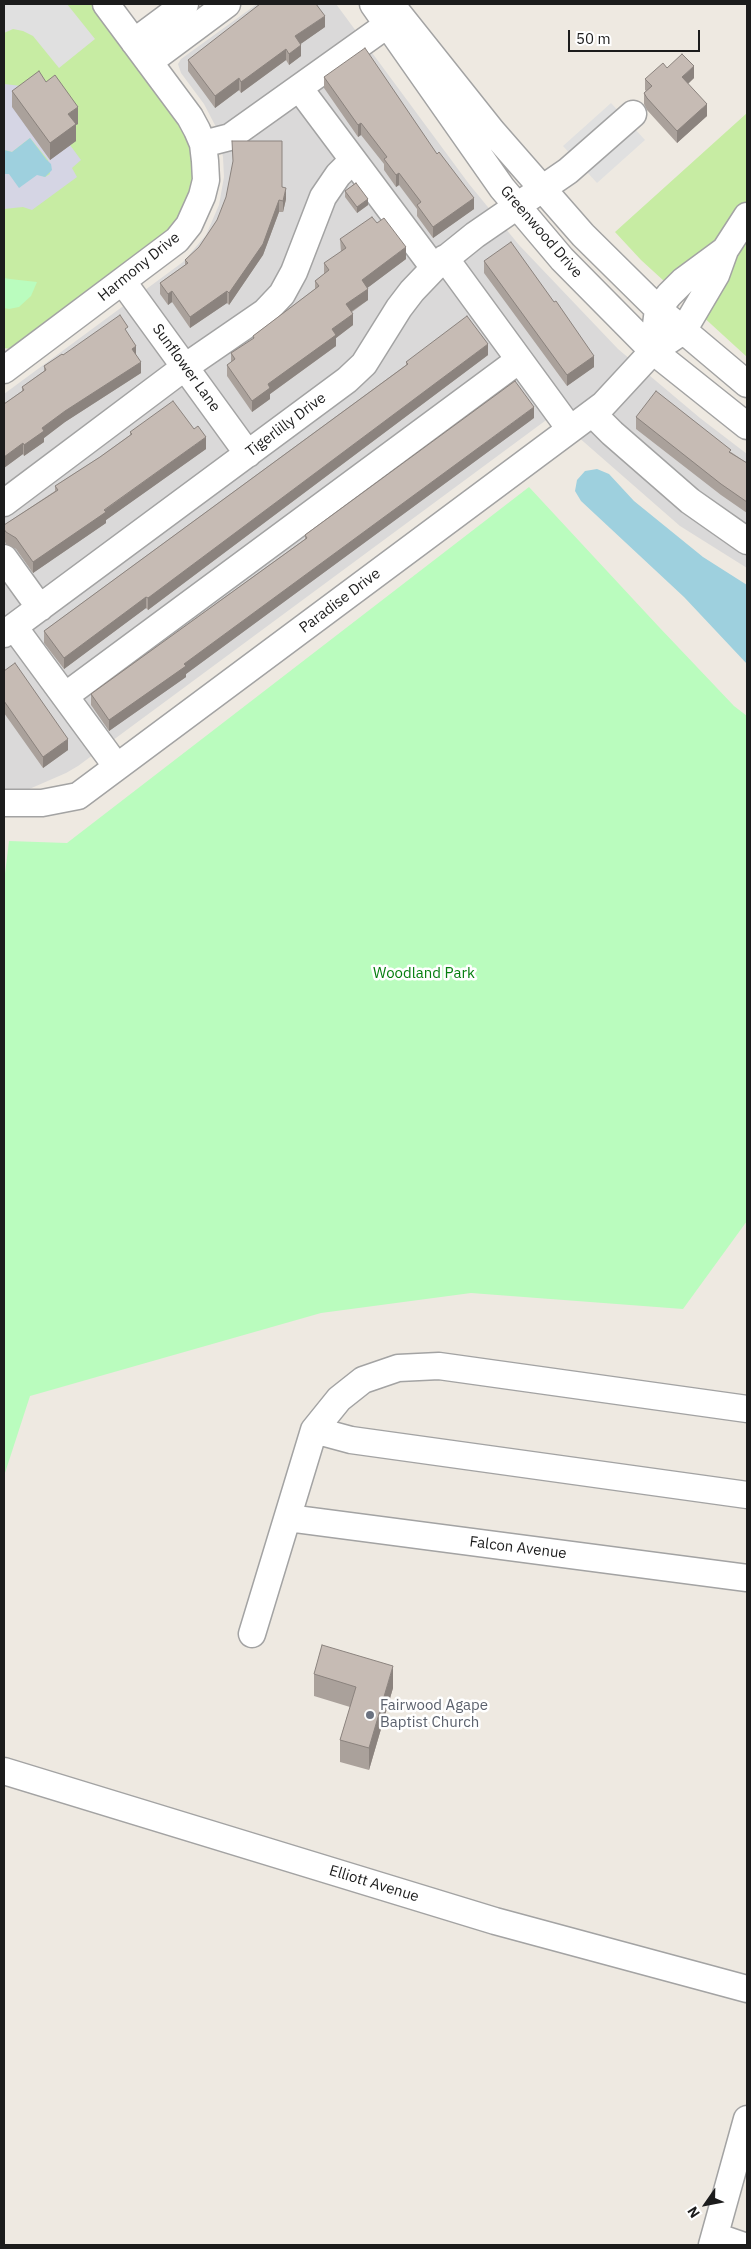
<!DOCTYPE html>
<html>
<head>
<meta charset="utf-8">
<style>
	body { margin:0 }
	#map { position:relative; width:751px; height:2249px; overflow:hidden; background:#eee9e1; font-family:"IBM Plex Sans",sans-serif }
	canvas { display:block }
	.frame { position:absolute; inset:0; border:5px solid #1c1c1c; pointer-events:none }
	.north { position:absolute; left:681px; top:2179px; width:50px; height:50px; -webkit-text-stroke:4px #fff; paint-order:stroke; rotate:237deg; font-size:14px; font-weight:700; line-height:20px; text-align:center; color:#1c1c1c }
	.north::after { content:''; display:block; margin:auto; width:18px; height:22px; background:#1c1c1c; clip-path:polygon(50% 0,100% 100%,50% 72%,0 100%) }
	.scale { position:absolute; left:568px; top:30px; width:132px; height:22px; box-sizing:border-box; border:2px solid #1c1c1c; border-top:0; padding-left:6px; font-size:15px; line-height:18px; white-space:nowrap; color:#1c1c1c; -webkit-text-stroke:4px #fff; paint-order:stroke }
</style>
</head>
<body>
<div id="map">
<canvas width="751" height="2249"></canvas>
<div class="frame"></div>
<div class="north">N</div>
<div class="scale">50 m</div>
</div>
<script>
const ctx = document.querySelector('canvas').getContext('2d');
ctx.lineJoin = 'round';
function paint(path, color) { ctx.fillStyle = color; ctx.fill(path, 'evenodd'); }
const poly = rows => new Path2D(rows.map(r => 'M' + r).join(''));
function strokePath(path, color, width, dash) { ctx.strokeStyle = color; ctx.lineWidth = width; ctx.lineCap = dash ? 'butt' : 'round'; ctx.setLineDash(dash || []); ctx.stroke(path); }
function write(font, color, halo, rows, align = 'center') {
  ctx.font = font + ' "IBM Plex Sans",sans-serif'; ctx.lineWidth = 5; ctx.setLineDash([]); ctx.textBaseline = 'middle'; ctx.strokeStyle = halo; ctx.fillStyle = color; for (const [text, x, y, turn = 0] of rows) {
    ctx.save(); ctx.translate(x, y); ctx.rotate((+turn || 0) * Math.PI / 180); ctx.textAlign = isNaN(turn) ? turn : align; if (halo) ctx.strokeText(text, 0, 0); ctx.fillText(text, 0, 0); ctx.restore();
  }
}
const residential = poly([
	[257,4,336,4,469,184,519,245,618,349,700,418,747,454,747,568,680,526,553,415,78,766,66,773,4,800,4,394,183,262,206,235,219,205,224,177,223,157,216,127,204,104,181,73,178,64,181,59]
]);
const grass = poly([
	[4,4,92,4,180,123,190,142,194,179,192,195,175,226,10,349,4,348],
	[747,113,747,357,641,260,615,232]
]);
const park = poly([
	[4,278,10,279,37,282,31,296,19,307,9,309,4,308],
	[529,487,659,627,734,706,747,716,747,1221,683,1309,471,1293,321,1313,30,1396,4,1476,4,882,9,841,67,843]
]);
const parking = poly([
	[4,4,67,4,95,39,59,68,33,36,23,31,13,29,4,33],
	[611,103,645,140,597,183,563,146]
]);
const plaza = poly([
	[4,84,39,88,50,159,70,145,81,160,72,168,77,177,32,210,23,207,4,209,4,174,37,174,45,177,50,174,48,160,30,138,12,152,4,150]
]);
const water = poly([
	[30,138,46,159,51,164,52,170,45,177,37,175,19,188,9,174,4,174,4,150,12,152],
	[597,469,609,474,634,501,703,557,747,585,747,664,684,597,581,501,575,491,577,480,585,471]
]);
const minor = poly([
	[373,4,502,188,562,259,653,351,747,426],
	[394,8,492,131,583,235,658,309,747,384],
	[134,42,185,4],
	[149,62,227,4],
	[300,89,434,268],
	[203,144,230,137,387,25],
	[445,258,570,429],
	[123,282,248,454],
	[656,325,658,309,669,295,683,281,725,250],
	[4,370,177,240,189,225,202,196,206,180,205,161,203,144,197,130,190,117,106,4],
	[592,413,612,433,690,501,747,541],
	[4,503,185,367,265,312,282,294,294,272,323,197,338,175,353,160],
	[4,558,40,608],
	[14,627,117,767],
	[4,634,347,380,364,364,399,308,412,291,434,268,475,235,568,171,633,114],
	[65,696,519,360],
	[4,803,42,803,78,796,603,405,653,351,683,331,716,275,725,250,747,216],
	[314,1430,351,1440,747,1495],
	[288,1518,747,1578],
	[252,1634,314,1430,339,1399,363,1380,398,1368,439,1366,747,1409],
	[4,1771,495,1921,747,1989],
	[715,2236,741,2245],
	[712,2245,747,2119]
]);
const wall = poly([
	[325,27,300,44,301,56,289,65,286,60,241,93,239,90,215,108,188,71,188,60],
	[667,68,694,78,688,84,707,116,677,143,647,110,644,104,644,93,646,91,645,90,645,79],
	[324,77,474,209,433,238,417,216,417,209,399,185,396,187,384,170,384,164,361,135,358,137,324,88],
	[12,91,78,124,76,125,76,141,50,160,12,107],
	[282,187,286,199,283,212,279,212,263,255,229,305,227,303,190,328,172,302,168,305,160,294,160,283,185,265,185,260],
	[345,191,368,205,357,213,345,197],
	[340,239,406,259,367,288,368,300,352,312,353,325,336,338,336,346,270,394,270,399,252,412,227,376,227,365,231,362,231,353,253,339,253,336,315,289,315,281,324,274,324,263,341,252],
	[484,261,594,367,567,386,484,273],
	[128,334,136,355,141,373,65,422,44,438,44,442,24,456,23,454,4,468,4,404,22,391,22,387,44,371,44,366,63,355],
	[488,355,148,610,146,608,64,669,44,643,44,631,406,365,406,362],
	[636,417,731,452,747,463,747,513,721,495,636,429],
	[534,418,186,674,186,677,109,731,91,705,91,694,305,539,305,535],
	[130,432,206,449,106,520,106,523,33,573,16,549,6,544,4,540,4,525,55,491,55,486,100,457,130,435],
	[4,671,68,750,43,768,4,713],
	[314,1674,393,1688,369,1770,340,1762,340,1740,350,1707,314,1696]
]);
const shadedWall = poly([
	[325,16,325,27,295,48,295,36],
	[301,45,301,56,289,65,289,54],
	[286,49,286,60,241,93,241,82],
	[694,66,694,78,682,89,682,77],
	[239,78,239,90,215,108,215,96],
	[707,104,707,116,677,143,677,131],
	[78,107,78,124,76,125,76,141,50,160,50,143,68,114],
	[361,123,361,135,358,137,358,125],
	[399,173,399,185,396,187,396,175],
	[286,188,286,199,283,212,283,201],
	[474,198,474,209,433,238,433,227],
	[368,199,368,205,357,213,357,207],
	[279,200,279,212,263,255,229,305,229,293],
	[406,247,406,259,362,292,362,280],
	[368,289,368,300,346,315,346,304],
	[172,291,172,302,168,305,168,294],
	[227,291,227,303,190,328,190,317],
	[353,314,353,325,336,338,336,346,270,394,270,399,252,412,252,401,268,384,332,329],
	[488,344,488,355,148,610,148,598],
	[136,346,136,357,132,349],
	[594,356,594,367,567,386,567,375],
	[141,362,141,373,65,422,44,438,44,442,24,456,24,445,42,428,65,411],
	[534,407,534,418,186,674,186,677,109,731,109,720,184,664],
	[206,437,206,449,106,520,106,523,33,573,33,562],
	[23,443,23,454,4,468,4,457],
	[146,597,146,608,64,669,64,658],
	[68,739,68,750,43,768,43,757],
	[393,1666,393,1688,369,1770,369,1748]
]);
const building = poly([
	[260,4,316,4,325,16,295,36,301,45,289,54,286,49,241,82,239,78,215,96,188,60,260,4],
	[365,48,437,154,439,152,474,198,433,227,417,205,421,202,399,173,396,175,384,159,387,157,361,123,358,125,324,77,365,48],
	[682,54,694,66,682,77,707,104,677,131,647,98,644,93,652,86,645,79,663,63,667,68,682,54],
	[39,71,46,82,55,75,78,107,68,114,76,124,50,143,12,91,39,71],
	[232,141,282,141,282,187,286,188,283,201,279,200,263,244,229,293,227,291,190,317,172,291,168,294,160,283,188,263,185,260,199,247,217,220,226,197,233,161,232,141],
	[356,183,368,199,357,207,345,191,356,183],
	[372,217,377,223,384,218,406,247,362,280,368,289,346,304,353,314,332,329,336,335,268,384,270,388,252,401,227,365,235,359,231,353,254,338,253,336,319,286,315,281,329,270,324,263,346,248,340,239,372,217],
	[511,242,554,302,556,301,594,356,567,375,484,261,511,242],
	[120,315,128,327,125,329,136,346,132,349,141,362,65,411,42,428,44,431,24,445,23,443,4,457,4,404,24,390,22,387,46,370,44,366,62,354,63,355,120,315],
	[467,316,488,344,148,598,146,597,64,658,44,631,408,364,406,362,467,316],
	[515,381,534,407,184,664,186,666,109,720,91,694,307,538,305,535,515,381],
	[656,391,731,450,729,452,747,463,747,502,721,484,636,417,656,391],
	[173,401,194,429,198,426,206,437,104,510,106,512,33,562,16,538,6,532,4,529,4,525,58,490,55,486,100,457,132,434,130,432,173,401],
	[15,663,68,739,43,757,4,701,4,671,15,663],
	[322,1645,393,1666,369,1748,340,1740,356,1687,314,1674,322,1645]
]);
const markers = [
	[370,1715,5,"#6b7280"]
];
const streetNames = [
	["Greenwood Drive",541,232,49],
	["Harmony Drive",139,267,-39],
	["Sunflower Lane",186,368,54],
	["Tigerlilly Drive",286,425,-37],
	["Paradise Drive",340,601,-37],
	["Falcon Avenue",518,1548,7],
	["Elliott Avenue",374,1884,17]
];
const parkNames = [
	["Woodland Park",424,974]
];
const worshipNames = [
	["Fairwood Agape",380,1706],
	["Baptist Church",380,1723]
];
paint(residential, '#dad9d9');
paint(grass, '#c7eca3');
paint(park, '#bafcbe');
paint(parking, '#e0e0e0');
paint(plaza, '#d5d5e4');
paint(water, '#9ed0de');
strokePath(minor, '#a3a3a3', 29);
strokePath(minor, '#fff', 26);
paint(wall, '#aaa19b');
paint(shadedWall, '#8b837e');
paint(building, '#c6bbb4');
strokePath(building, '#8b837e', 1);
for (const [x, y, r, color] of markers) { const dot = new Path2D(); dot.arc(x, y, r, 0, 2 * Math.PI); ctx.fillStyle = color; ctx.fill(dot); strokePath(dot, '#fff', 2); }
write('15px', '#1c1c1c', '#fff', streetNames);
write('15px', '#067e0f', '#fff', parkNames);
write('15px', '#5b616d', '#fff', worshipNames, 'left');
</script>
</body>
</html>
